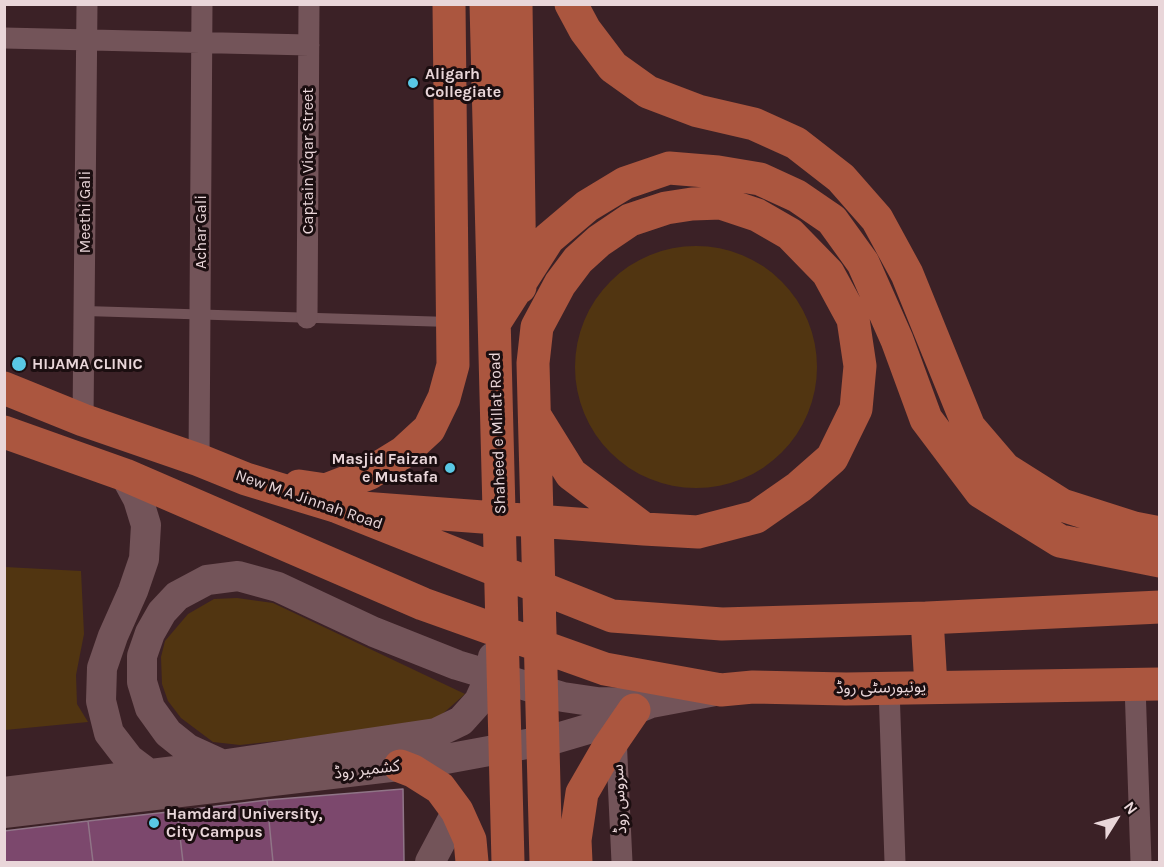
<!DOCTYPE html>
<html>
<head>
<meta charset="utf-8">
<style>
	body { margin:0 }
	#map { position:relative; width:1164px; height:867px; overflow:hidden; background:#3b2126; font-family:Karla,sans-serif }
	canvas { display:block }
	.frame { position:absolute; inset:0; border:6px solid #e9d6d9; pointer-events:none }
	.north { position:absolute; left:1086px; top:789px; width:60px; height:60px; -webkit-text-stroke:4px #1b0e10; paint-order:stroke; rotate:53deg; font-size:16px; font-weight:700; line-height:24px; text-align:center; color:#e9d6d9 }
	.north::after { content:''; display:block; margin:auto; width:21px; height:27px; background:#e9d6d9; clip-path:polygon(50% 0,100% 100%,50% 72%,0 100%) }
</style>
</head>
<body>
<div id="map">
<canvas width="1164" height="867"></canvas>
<div class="frame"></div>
<div class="north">N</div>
</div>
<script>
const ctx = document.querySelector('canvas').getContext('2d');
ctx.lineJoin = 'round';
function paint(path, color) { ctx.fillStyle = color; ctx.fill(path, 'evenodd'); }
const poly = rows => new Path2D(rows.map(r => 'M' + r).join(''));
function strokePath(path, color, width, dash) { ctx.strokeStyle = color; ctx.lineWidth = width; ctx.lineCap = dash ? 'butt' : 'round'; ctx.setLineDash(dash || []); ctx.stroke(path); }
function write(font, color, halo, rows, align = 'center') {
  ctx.font = font + ' Karla,"Noto Sans Arabic",sans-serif'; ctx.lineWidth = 6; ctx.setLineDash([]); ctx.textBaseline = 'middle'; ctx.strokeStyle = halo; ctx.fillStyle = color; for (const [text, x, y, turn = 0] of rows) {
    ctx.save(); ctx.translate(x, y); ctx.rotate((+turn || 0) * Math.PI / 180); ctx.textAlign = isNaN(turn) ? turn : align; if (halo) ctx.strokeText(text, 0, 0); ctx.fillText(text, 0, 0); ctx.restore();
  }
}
const green = poly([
	'575 367a121 121 0 1 1 242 0a121 121 0 1 1-242 0Z',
	[5,567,81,571,84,634,76,675,77,704,88,722,5,730],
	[237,598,273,603,465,694,439,717,403,727,240,745,213,742,181,718,168,701,162,684,161,657,165,641,188,614,214,599]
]);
const building = poly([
	[403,789,404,862,273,862,267,800,403,789],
	[267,800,273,862,183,862,177,811,267,800],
	[177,811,183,862,93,862,88,821,177,811],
	[88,821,93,862,4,862,4,831,88,821]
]);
const lane = poly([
	[85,311,450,322]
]);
const street = poly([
	[4,38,309,45],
	[307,318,309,4],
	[83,420,87,4],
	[199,460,202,4],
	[1135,685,1141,862],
	[889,688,895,862],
	[616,736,622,862]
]);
const secondary = poly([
	[125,475,138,499,146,525,144,559,133,591,113,636,102,668,101,701,109,733,129,759,157,780],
	[223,765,188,749,168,733,150,708,142,682,142,656,150,633,162,612,177,596,207,580,238,576,278,587,374,632,457,665,563,697,597,702,639,703],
	[4,792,200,768,436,733,461,721,479,701,489,679,493,657],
	[4,813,424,763,554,739,588,729,651,703,715,691],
	[430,862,457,811]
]);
const primary = poly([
	[486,4,508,862],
	[516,4,520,287],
	[571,4,585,30,613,67,648,92,698,111,754,124,796,143,841,178,877,219,907,274,969,427,1005,469,1062,505,1134,528,1160,533],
	[495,322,548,239,587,206,625,183,669,168,718,172,760,179,797,196,832,220,863,263,897,340,926,419,981,492,1060,541,1160,561],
	[4,388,83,420,199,460,246,479,335,506,612,616,722,624,927,618,1160,607],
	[535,416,571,474,644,529],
	[4,432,125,475,423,604,605,669,721,690,753,687,846,689,1160,684],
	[299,486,326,490,370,473,404,452,429,429,444,398,453,365,449,4],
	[335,506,644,529,698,532,756,517,799,487,832,458,856,409,860,366,853,319,828,273,790,234,757,215,721,203,692,204,666,208,630,220,599,241,578,260,560,284,537,327,533,363,534,402,546,862],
	[927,618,931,687],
	[400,766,413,771,440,788,457,811,470,840,472,862],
	[576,862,575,840,582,793,608,748,634,710]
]);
const markers = [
	[413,83,6,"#59c8e5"],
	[19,364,8,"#59c8e5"],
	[450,468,6,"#59c8e5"],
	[154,823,6,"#59c8e5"]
];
const poiNames = [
	["Aligarh",425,74],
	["Collegiate",425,92],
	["HIJAMA CLINIC",32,364],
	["Masjid Faizan",438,459,"right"],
	["e Mustafa",438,477,"right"],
	["Hamdard University,",166,814],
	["City Campus",166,832]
];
const streetNames = [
	["Captain Viqar Street",308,161,-90],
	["Meethi Gali",85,212,-90],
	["Achar Gali",201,232,-90],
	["Shaheed e Millat Road",498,433,-92],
	["New M A Jinnah Road",309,500,19],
	["یونیورسٹی روڈ",881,688,-1],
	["کشمیر روڈ",367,770,-7],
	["سروس روڈ",620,799,-93]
];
paint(green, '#513511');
paint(building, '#7c486d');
strokePath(building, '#907587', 1.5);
strokePath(lane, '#735459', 10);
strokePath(street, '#735459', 21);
strokePath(secondary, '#735459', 30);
strokePath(primary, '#ab563f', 33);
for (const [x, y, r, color] of markers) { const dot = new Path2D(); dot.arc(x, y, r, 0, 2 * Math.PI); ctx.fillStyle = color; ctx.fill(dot); strokePath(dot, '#1b0e10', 2); }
write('bold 16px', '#e9d6d9', '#1b0e10', poiNames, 'left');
write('16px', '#e9d6d9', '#1b0e10', streetNames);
</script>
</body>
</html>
